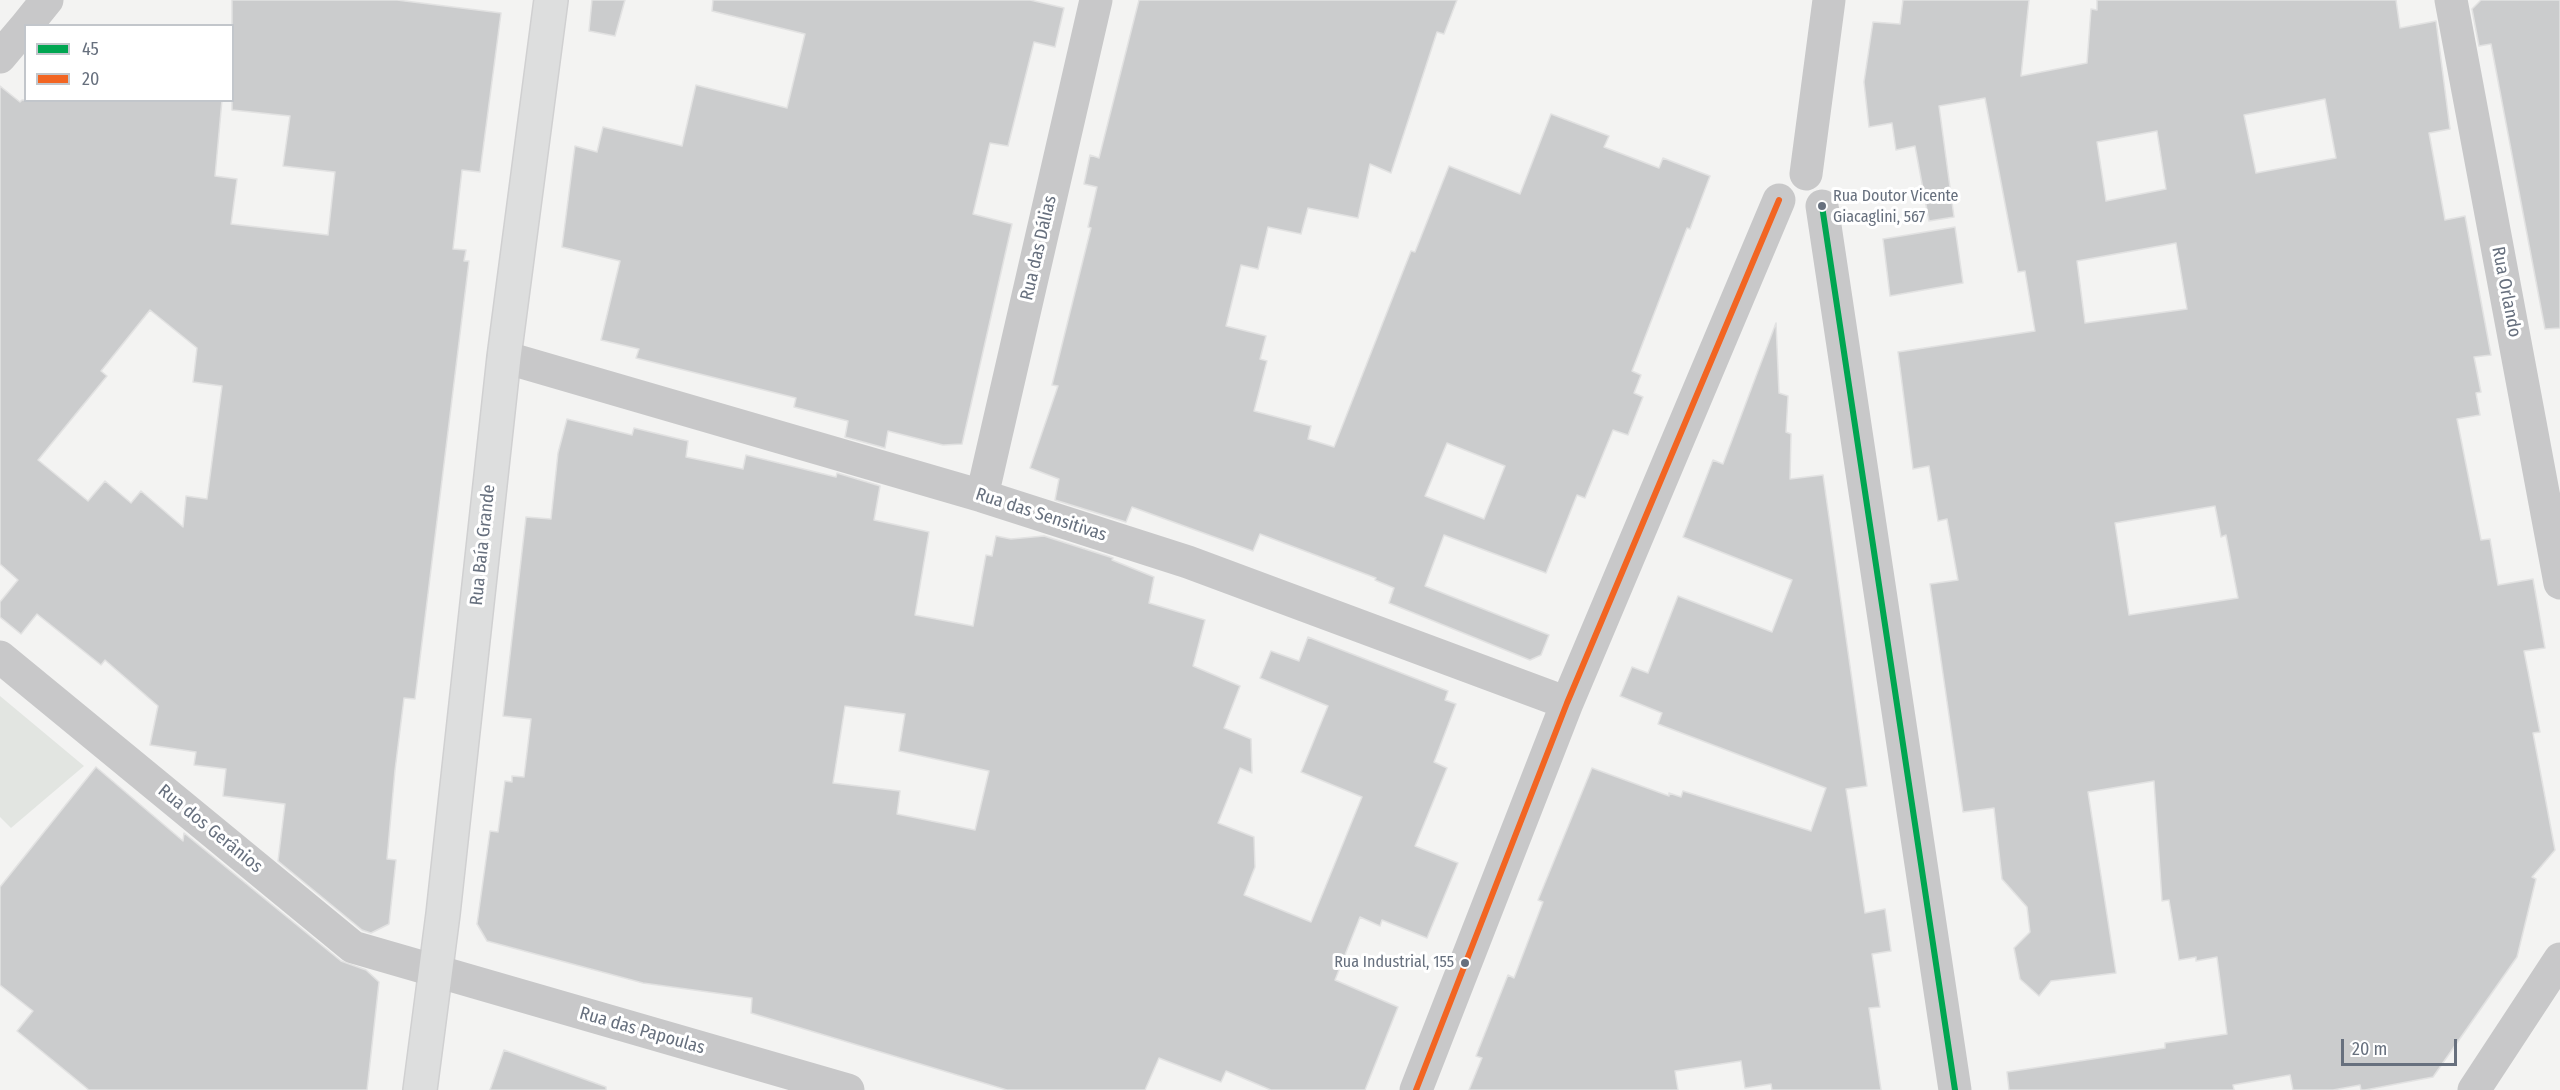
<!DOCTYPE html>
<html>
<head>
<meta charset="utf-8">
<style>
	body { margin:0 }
	#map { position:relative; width:2560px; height:1090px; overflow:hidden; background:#f3f3f2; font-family:"Fira Sans Condensed",sans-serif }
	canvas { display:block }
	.legend { position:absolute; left:24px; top:24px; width:210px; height:78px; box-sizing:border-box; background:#fff; border:2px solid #c2c6cb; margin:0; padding:8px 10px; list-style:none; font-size:18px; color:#67707e }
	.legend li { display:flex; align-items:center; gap:12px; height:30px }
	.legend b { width:30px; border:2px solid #c2c6cb }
	.scale { position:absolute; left:2341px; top:1039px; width:116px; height:27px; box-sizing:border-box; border:3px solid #67707e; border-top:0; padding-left:8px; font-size:18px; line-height:21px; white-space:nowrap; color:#67707e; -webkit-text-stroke:4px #fff; paint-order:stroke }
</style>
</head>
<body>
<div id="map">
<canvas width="2560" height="1090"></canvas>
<ul class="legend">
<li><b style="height:8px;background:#00a651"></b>45</li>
<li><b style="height:8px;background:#f26522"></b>20</li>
</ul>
<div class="scale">20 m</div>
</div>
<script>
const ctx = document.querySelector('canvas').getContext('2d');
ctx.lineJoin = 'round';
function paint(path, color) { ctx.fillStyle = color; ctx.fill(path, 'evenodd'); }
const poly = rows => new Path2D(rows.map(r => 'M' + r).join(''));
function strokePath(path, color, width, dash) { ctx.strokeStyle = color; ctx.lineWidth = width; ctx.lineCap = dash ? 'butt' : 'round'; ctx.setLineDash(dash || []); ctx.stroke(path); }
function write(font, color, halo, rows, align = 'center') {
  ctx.font = font + ' "Fira Sans Condensed",sans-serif'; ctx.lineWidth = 6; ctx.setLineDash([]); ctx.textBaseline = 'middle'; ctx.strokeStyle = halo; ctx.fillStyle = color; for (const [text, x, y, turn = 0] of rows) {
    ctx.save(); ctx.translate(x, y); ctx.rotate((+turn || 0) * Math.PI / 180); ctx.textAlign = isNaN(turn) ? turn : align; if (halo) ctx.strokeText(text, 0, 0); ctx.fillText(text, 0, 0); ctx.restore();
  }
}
const green = poly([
	[0,696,84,766,11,828,0,817]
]);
const building = poly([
	[232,0,397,0,501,13,480,172,462,170,453,249,466,250,464,261,469,261,415,699,404,698,395,770,387,859,396,860,389,924,371,933,362,930,278,861,285,804,223,796,226,769,194,765,196,752,150,745,158,706,105,660,101,665,37,614,21,634,0,617,0,602,18,580,0,564,0,86,20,102,22,100,222,100,215,176,237,179,231,224,328,235,335,172,283,166,290,116,232,110,232,0],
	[150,310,197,348,193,382,222,386,207,499,186,496,183,527,141,491,131,503,105,481,88,501,38,460,107,376,101,371,150,310],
	[592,0,625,0,615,36,589,31,592,0],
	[713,0,1030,0,1064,8,1055,47,1034,42,1008,146,990,143,973,214,1012,224,962,444,943,445,888,431,885,448,845,437,848,421,794,407,796,398,636,358,639,349,601,340,620,261,562,247,575,146,597,152,603,127,682,146,696,85,787,108,805,34,712,11,713,0],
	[1139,0,1457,0,1444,34,1437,32,1391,173,1370,164,1358,218,1308,208,1301,234,1268,227,1258,269,1241,265,1226,326,1266,336,1260,359,1267,361,1254,411,1311,426,1308,439,1334,447,1411,251,1415,252,1449,166,1520,194,1551,114,1609,136,1604,147,1659,168,1663,158,1710,176,1690,229,1687,228,1632,371,1641,375,1634,393,1643,397,1628,435,1613,430,1585,498,1577,495,1546,573,1444,535,1425,586,1549,635,1541,655,1530,660,1389,603,1394,588,1375,580,1376,578,1260,534,1253,551,1132,507,1126,522,1055,500,1059,479,1030,468,1058,386,1052,385,1091,228,1088,227,1097,187,1084,184,1090,155,1099,158,1139,0],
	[1447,443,1505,466,1484,519,1425,496,1447,443],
	[1903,0,2029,0,2021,76,2087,63,2091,9,2097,10,2097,0,2396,0,2400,28,2436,21,2450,129,2429,133,2445,220,2465,216,2491,355,2474,357,2481,392,2476,393,2480,415,2457,419,2481,540,2490,539,2498,585,2533,579,2545,648,2524,651,2540,732,2533,733,2555,850,2532,877,2536,879,2517,957,2433,1077,2365,1090,2361,1090,2360,1085,2333,1090,2293,1090,2290,1075,2233,1085,2234,1090,2009,1090,2007,1072,2165,1048,2165,1043,2227,1034,2217,957,2196,961,2196,957,2179,960,2169,900,2162,901,2154,781,2088,792,2116,973,2051,981,2039,996,2020,979,2014,948,2030,932,2027,907,2002,879,1994,808,1963,812,1930,584,1958,580,1947,519,1938,521,1929,466,1913,469,1898,352,2035,331,2025,271,2018,272,1985,98,1939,106,1954,217,1929,221,1915,146,1896,150,1892,123,1869,127,1864,82,1873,22,1900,24,1903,0],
	[2325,99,2336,158,2256,173,2244,115,2325,99],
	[2157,131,2166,189,2106,201,2097,142,2157,131],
	[2176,243,2187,309,2085,323,2077,261,2176,243],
	[2215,506,2221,537,2226,535,2238,598,2129,615,2115,523,2215,506],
	[2481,0,2560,0,2560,328,2545,329,2491,44,2479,46,2472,9,2481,0],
	[1955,227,1963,283,1890,296,1883,239,1955,227],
	[1776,323,1779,393,1788,396,1786,432,1791,434,1790,479,1823,475,1867,786,1846,789,1865,913,1885,909,1891,951,1872,954,1880,1007,1869,1008,1881,1090,1772,1090,1771,1084,1745,1088,1741,1061,1675,1071,1678,1090,1469,1090,1482,1058,1476,1056,1508,975,1514,978,1543,902,1538,900,1592,768,1669,796,1669,793,1681,797,1683,791,1811,831,1826,788,1658,724,1662,713,1620,696,1632,667,1648,673,1678,596,1772,632,1792,580,1683,537,1713,460,1723,464,1776,323],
	[567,419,632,435,634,428,688,441,686,457,743,469,746,455,836,477,837,473,880,486,874,520,929,532,915,615,973,626,986,555,992,556,996,536,1011,539,1044,536,1113,558,1112,560,1154,577,1149,603,1205,620,1193,666,1240,686,1224,728,1251,739,1252,773,1240,768,1218,823,1254,837,1255,867,1244,895,1311,922,1362,797,1301,772,1328,706,1260,678,1271,651,1299,661,1308,637,1448,691,1445,700,1456,704,1434,762,1447,768,1415,846,1458,863,1427,938,1382,920,1380,926,1360,917,1335,980,1398,1007,1365,1090,1271,1090,1226,1071,1221,1082,1159,1058,1145,1090,1007,1090,751,1013,752,998,643,983,487,941,477,924,490,831,498,832,505,781,512,782,512,776,524,777,531,719,503,716,526,517,551,519,558,453,567,419],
	[845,706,905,714,899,751,989,771,975,830,897,814,900,791,833,783,845,706],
	[96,767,183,841,184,833,341,961,366,970,379,982,367,1090,89,1090,17,1031,33,1011,0,985,0,887,96,767],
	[504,1050,606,1087,606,1090,490,1090,504,1050]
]);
const minor = poly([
	[2451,0,2560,583],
	[26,26,47,0],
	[0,57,26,26],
	[1806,174,1829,0],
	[1822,206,1955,1090],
	[504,357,982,496,1188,562,1567,703],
	[982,496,1096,0],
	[0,657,353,947,848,1090],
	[1416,1090,1567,703,1779,200],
	[2474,1090,2560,959]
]);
const major = poly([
	[420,1090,443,914,504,357,551,0]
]);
const bus1 = poly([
	[1822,206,1955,1090]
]);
const bus2 = poly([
	[1416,1090,1567,703,1779,200]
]);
const markers = [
	[1822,206,5,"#67707e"],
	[1465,963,5,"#67707e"]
];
const busNames = [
	["Rua Doutor Vicente",1833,197],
	["Giacaglini, 567",1833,218],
	["Rua Industrial, 155",1454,963,"right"]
];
const streetNames = [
	["Rua das Dálias",1039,248,-77],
	["Rua Orlando",2506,292,79],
	["Rua das Sensitivas",1041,515,18],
	["Rua Baía Grande",483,545,-84],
	["Rua dos Gerânios",210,829,39],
	["Rua das Papoulas",642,1031,16]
];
paint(green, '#e2e5e1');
paint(building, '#cbcccd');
strokePath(building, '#e2e2e2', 1.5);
strokePath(major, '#d0d0d1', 36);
strokePath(minor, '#c8c8c9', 33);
strokePath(major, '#dddede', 33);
strokePath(bus1, '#00a651', 6);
strokePath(bus2, '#f26522', 6);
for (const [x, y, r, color] of markers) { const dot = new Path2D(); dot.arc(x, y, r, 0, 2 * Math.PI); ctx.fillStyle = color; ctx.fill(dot); strokePath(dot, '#fff', 2); }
write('16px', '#67707e', '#fff', busNames, 'left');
write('18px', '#67707e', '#fff', streetNames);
</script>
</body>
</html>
